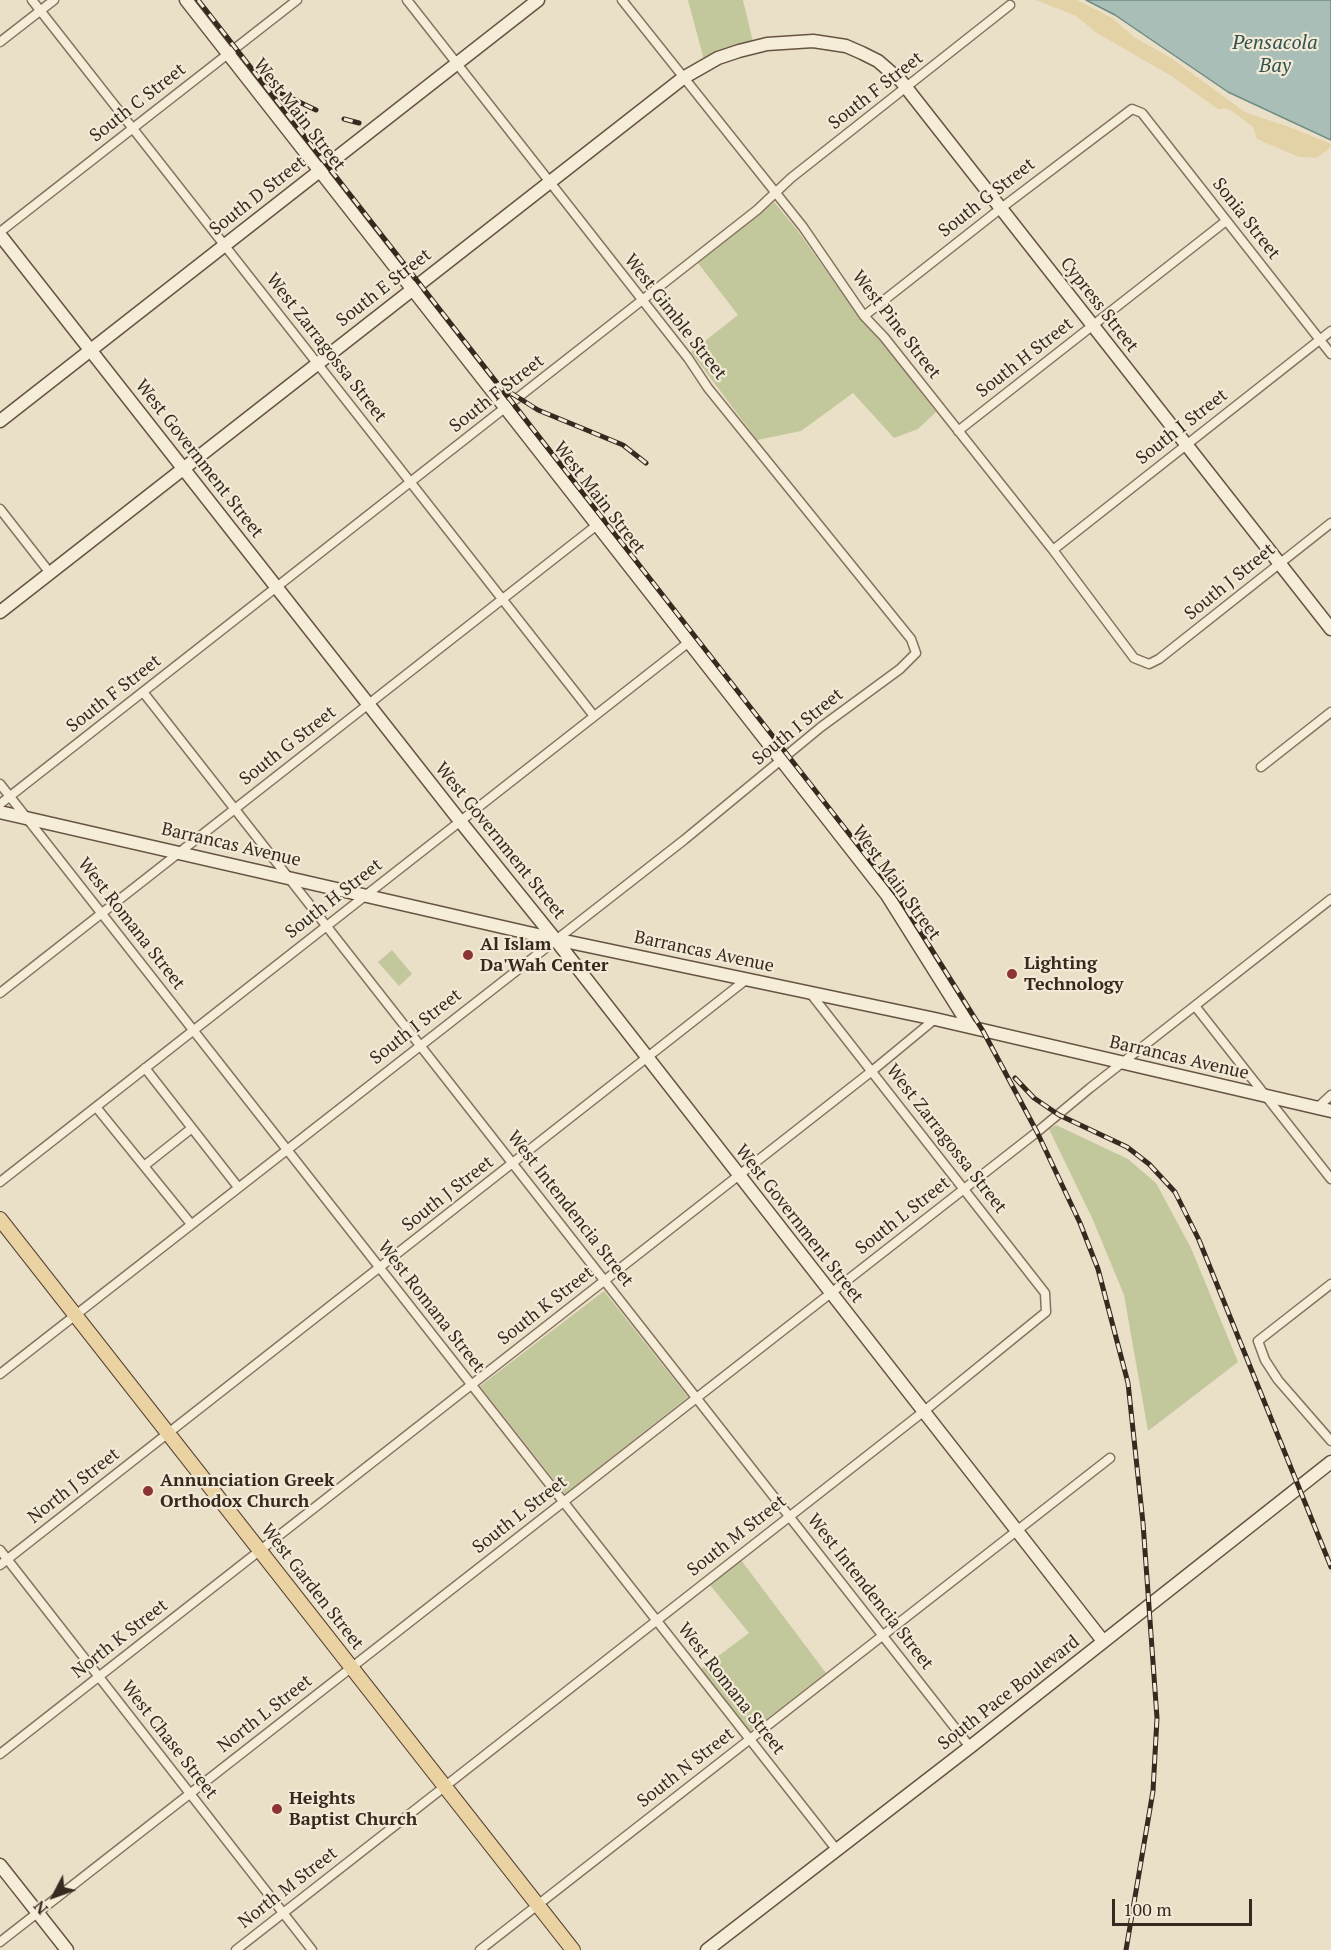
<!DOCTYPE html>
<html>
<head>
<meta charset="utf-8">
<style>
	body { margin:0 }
	#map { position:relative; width:1331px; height:1950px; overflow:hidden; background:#eadfc7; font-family:"PT Serif",serif }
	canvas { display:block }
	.north { position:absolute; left:24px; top:1866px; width:60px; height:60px; -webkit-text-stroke:4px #f2ead6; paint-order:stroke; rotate:229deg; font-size:16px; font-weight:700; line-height:24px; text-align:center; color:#362a20 }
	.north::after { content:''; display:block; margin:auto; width:21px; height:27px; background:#362a20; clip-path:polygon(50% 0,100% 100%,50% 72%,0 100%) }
	.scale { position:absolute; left:1112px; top:1899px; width:140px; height:27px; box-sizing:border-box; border:3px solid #362a20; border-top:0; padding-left:8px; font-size:18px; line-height:21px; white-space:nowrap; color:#362a20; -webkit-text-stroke:4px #f2ead6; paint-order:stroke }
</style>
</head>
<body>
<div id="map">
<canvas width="1331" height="1950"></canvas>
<div class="north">N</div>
<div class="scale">100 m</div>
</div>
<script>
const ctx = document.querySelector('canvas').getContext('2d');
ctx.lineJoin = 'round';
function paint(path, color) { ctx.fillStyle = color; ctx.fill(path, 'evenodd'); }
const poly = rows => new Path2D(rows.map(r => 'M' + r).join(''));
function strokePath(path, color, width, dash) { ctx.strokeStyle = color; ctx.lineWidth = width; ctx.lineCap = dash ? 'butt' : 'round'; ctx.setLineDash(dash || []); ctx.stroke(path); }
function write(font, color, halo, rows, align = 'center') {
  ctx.font = font + ' "PT Serif",serif'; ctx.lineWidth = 4.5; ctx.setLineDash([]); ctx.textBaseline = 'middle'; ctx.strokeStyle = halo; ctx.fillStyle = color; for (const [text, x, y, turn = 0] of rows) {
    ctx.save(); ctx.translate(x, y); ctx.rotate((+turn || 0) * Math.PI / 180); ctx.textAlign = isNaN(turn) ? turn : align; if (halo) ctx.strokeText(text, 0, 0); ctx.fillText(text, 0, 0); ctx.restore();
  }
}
const green = poly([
	[688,0,743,0,753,42,704,60],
	[774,202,798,231,863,323,880,340,936,412,918,429,894,438,853,393,801,431,757,440,691,352,738,315,698,263],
	[392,950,412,974,399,986,378,962],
	[1056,1125,1128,1159,1156,1183,1191,1248,1238,1362,1148,1431,1124,1295,1093,1220,1049,1129],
	[604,1291,688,1397,565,1494,480,1386],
	[741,1560,826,1673,750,1732,701,1669,749,1633,710,1585]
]);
const sand = poly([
	[1036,0,1077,0,1112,18,1134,37,1171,58,1245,112,1292,128,1331,144,1331,147,1317,158,1299,157,1257,139,1253,127,1232,111,1223,108,1219,110,1173,77,1097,33,1076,16]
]);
const water = poly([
	[1086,0,1331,0,1331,140,1228,92,1115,15,1086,0]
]);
const street = poly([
	[32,0,594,716],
	[622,0,803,227,864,316,884,337,1053,550,1134,658,1149,664,1159,659,1331,523],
	[0,42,54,0],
	[0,232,297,0],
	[864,316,1000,209,1132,109,1142,113,1331,354],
	[958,431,1226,221],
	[0,509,50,573],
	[1053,550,1331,331],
	[143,692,970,1747],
	[1261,767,1331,712],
	[0,784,836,1849],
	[0,804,757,210,791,178,1010,5],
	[0,993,597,525],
	[1195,1006,1331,1179],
	[145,1068,238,1187],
	[96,1107,191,1224],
	[1316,1109,1331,1095],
	[144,1166,192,1128],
	[0,1182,689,642],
	[1331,1284,1258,1341,1265,1360,1278,1380,1331,1441],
	[0,1374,684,840,821,727,900,669,916,653,911,639,708,388,688,358,407,0],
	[0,1550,312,1950],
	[0,1565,747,979],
	[0,1754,872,1071,935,1019],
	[0,1942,1037,1132,1090,1088,1331,899],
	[236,1950,923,1412,1046,1312,1045,1293,811,994],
	[480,1950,1110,1458]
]);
const secondary = poly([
	[186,0,887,895,970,1027],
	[0,235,460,821,555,939,1103,1641],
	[0,421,538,0],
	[0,612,683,78,718,58,739,51,767,44,813,41,846,46,862,53,878,61,901,81,1331,629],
	[0,812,555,939,935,1019,1331,1111],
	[0,1865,67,1950],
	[707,1950,970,1747,1331,1462]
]);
const primary = poly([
	[0,1219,573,1950]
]);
const rail = poly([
	[198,0,900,899,983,1031,1037,1132,1080,1223,1098,1269,1128,1383,1143,1523,1157,1718,1153,1791,1126,1950],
	[272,89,316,110],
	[344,119,359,123],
	[511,393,538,410,623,445,646,463],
	[1015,1078,1034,1098,1059,1115,1127,1147,1149,1164,1175,1192,1199,1240,1331,1567]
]);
const markers = [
	[468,955,6,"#8e3335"],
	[1012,974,6,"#8e3335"],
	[148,1491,6,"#8e3335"],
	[277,1809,6,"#8e3335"]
];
const streetNames = [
	["South F Street",876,91,-38],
	["South C Street",138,103,-38],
	["West Main Street",299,115,52],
	["South D Street",258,196,-38],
	["South G Street",987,198,-38],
	["Sonia Street",1246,219,52],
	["South E Street",384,288,-38],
	["Cypress Street",1099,305,52],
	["West Gimble Street",675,317,52],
	["West Pine Street",896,325,52],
	["West Zarragossa Street",326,348,52],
	["South H Street",1025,358,-38],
	["South F Street",497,394,-38],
	["South I Street",1182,427,-38],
	["West Government Street",199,459,52],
	["West Main Street",599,498,52],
	["South J Street",1230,582,-39],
	["South F Street",114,694,-38],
	["South I Street",798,727,-39],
	["South G Street",288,746,-38],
	["West Government Street",500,841,51],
	["Barrancas Avenue",231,845,13],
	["West Main Street",896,883,54],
	["South H Street",334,899,-38],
	["West Romana Street",131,924,52],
	["Barrancas Avenue",704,952,12],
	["South I Street",416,1027,-38],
	["Barrancas Avenue",1179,1058,13],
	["West Zarragossa Street",946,1139,52],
	["South J Street",448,1194,-38],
	["West Intendencia Street",570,1209,52],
	["South L Street",903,1216,-38],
	["West Government Street",799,1224,52],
	["South K Street",546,1306,-38],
	["West Romana Street",431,1307,52],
	["North J Street",74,1486,-38],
	["South L Street",520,1515,-38],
	["South M Street",737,1536,-38],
	["West Garden Street",312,1587,52],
	["West Intendencia Street",870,1592,52],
	["North K Street",120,1639,-38],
	["West Romana Street",731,1689,52],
	["South Pace Boulevard",1009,1693,-38],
	["North L Street",265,1714,-38],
	["West Chase Street",169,1740,52],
	["South N Street",686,1768,-38],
	["North M Street",288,1888,-38]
];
const poiNames = [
	["Al Islam",480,945],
	["Da'Wah Center",480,966],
	["Lighting",1024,964],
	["Technology",1024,985],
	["Annunciation Greek",160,1481],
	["Orthodox Church",160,1502],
	["Heights",289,1799],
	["Baptist Church",289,1820]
];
const waterNames = [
	["Pensacola",1275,43],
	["Bay",1275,66]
];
paint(green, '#c3c89c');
paint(sand, '#e4d2a7');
paint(water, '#a8beb7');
strokePath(water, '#6f8c84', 1.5);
strokePath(street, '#84725e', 11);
strokePath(secondary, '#665341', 15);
strokePath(primary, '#534032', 16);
strokePath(street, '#f6edd9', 8);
strokePath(secondary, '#f6edd9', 12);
strokePath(primary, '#ead2a2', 14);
strokePath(rail, '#362a20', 5);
strokePath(rail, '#f2ead6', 3, [9]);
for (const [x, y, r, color] of markers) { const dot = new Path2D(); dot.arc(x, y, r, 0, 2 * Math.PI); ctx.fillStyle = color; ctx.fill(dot); strokePath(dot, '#f2ead6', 2); }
write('18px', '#362a20', '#f2ead6', streetNames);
write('bold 18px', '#362a20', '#f2ead6', poiNames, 'left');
write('italic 20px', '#315451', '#f2ead6', waterNames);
</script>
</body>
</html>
